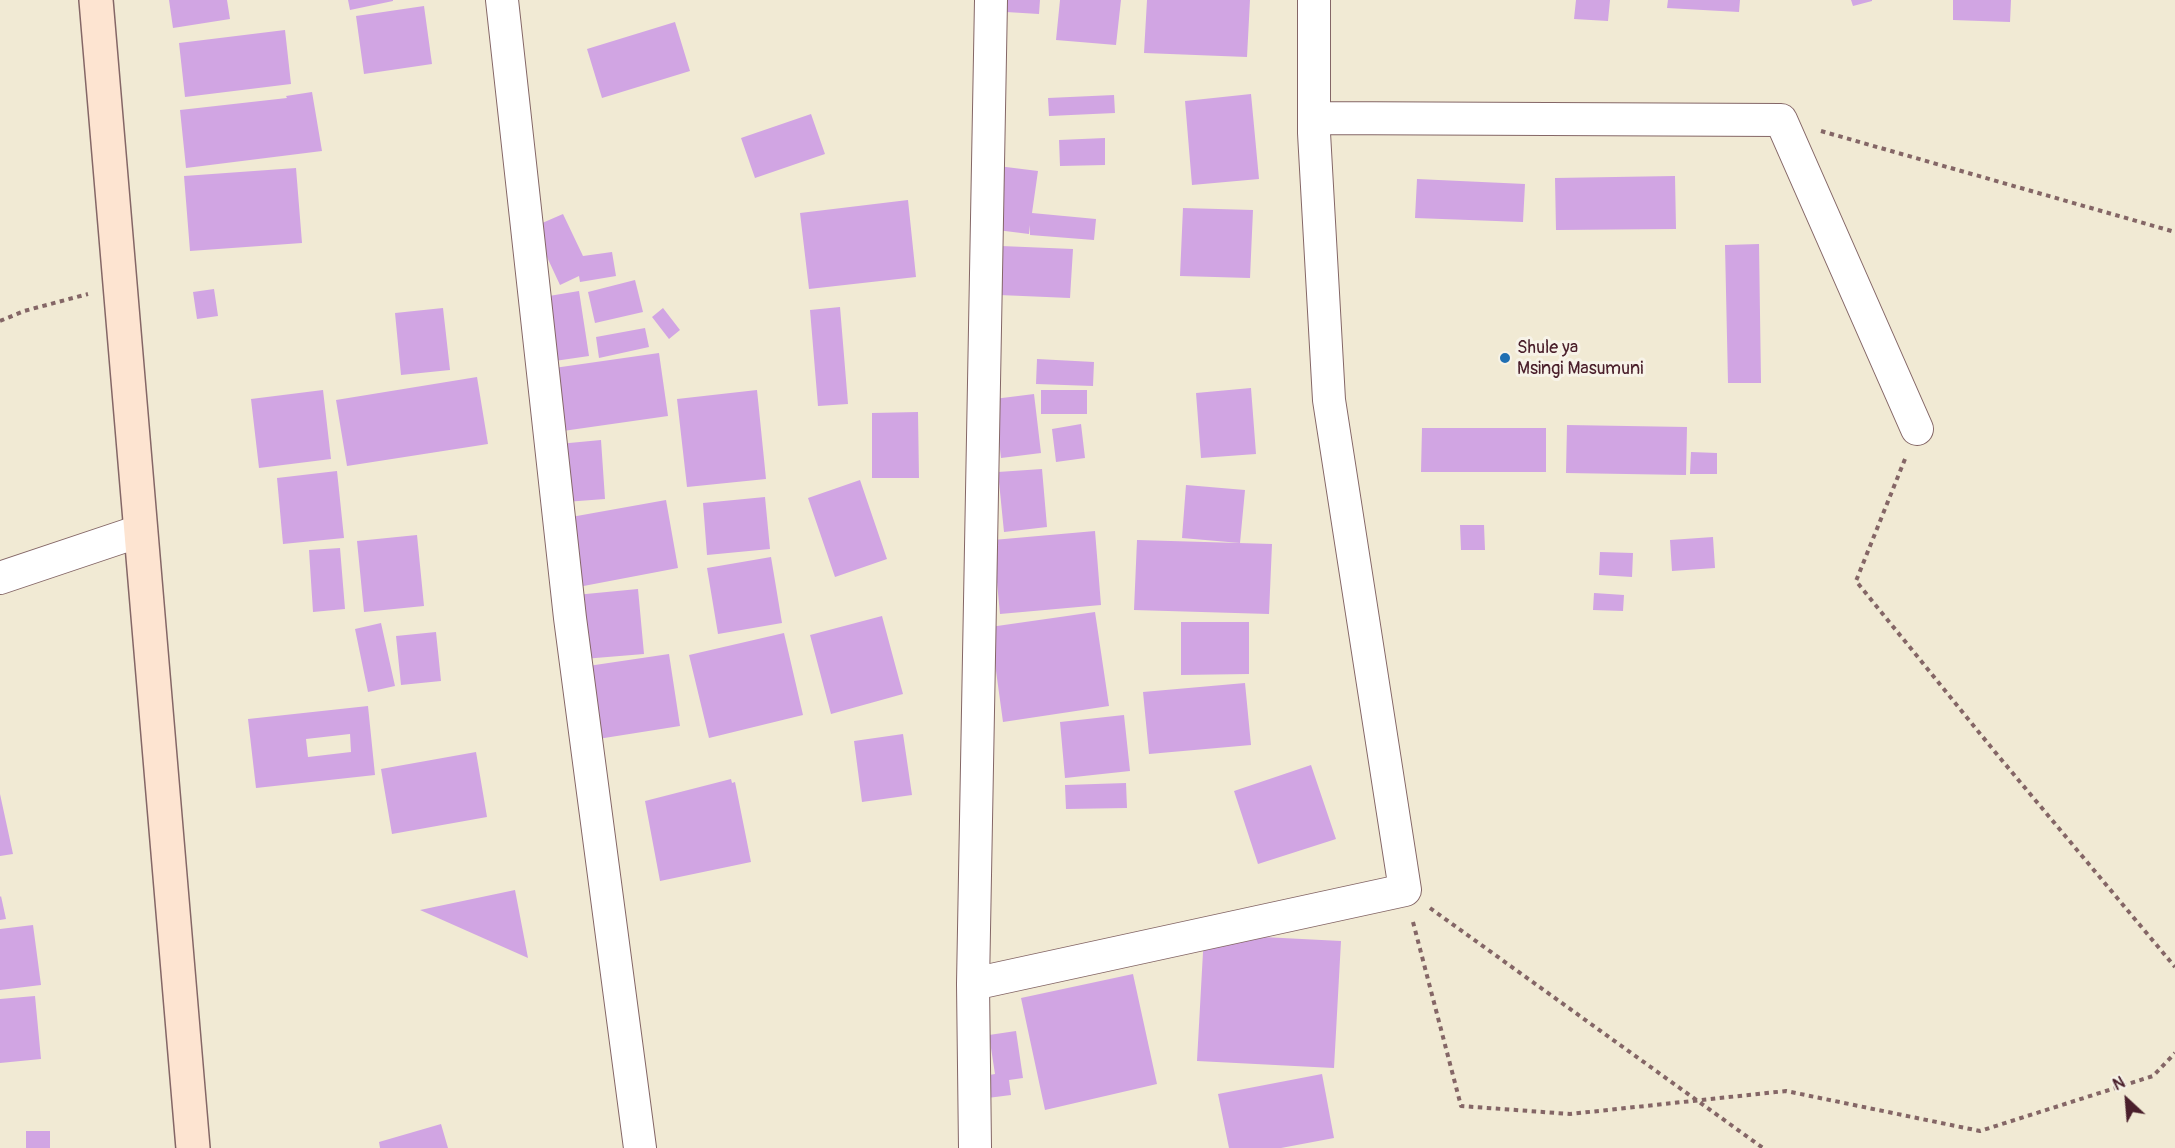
<!DOCTYPE html>
<html>
<head>
<meta charset="utf-8">
<style>
	body { margin:0 }
	#map { position:relative; width:2175px; height:1148px; overflow:hidden; background:#f1ead4; font-family:Pangolin,sans-serif }
	canvas { display:block }
	.north { position:absolute; left:2097px; top:1070px; width:60px; height:60px; -webkit-text-stroke:4px #f7f3e8; paint-order:stroke; rotate:334deg; font-size:16px; font-weight:700; line-height:24px; text-align:center; color:#4a1f2b }
	.north::after { content:''; display:block; margin:auto; width:21px; height:27px; background:#4a1f2b; clip-path:polygon(50% 0,100% 100%,50% 72%,0 100%) }
</style>
</head>
<body>
<div id="map">
<canvas width="2175" height="1148"></canvas>
<div class="north">N</div>
</div>
<script>
const ctx = document.querySelector('canvas').getContext('2d');
ctx.lineJoin = 'round';
function paint(path, color) { ctx.fillStyle = color; ctx.fill(path, 'evenodd'); }
const poly = rows => new Path2D(rows.map(r => 'M' + r).join(''));
function strokePath(path, color, width, dash) { ctx.strokeStyle = color; ctx.lineWidth = width; ctx.lineCap = dash ? 'butt' : 'round'; ctx.setLineDash(dash || []); ctx.stroke(path); }
function write(font, color, halo, rows, align = 'center') {
  ctx.font = font + ' Pangolin,sans-serif'; ctx.lineWidth = 6; ctx.setLineDash([]); ctx.textBaseline = 'middle'; ctx.strokeStyle = halo; ctx.fillStyle = color; for (const [text, x, y, turn = 0] of rows) {
    ctx.save(); ctx.translate(x, y); ctx.rotate((+turn || 0) * Math.PI / 180); ctx.textAlign = isNaN(turn) ? turn : align; if (halo) ctx.strokeText(text, 0, 0); ctx.fillText(text, 0, 0); ctx.restore();
  }
}
const building = poly([
	[169,0,227,0,230,19,173,28],
	[348,0,393,0,393,1,350,10],
	[1006,0,1040,0,1039,14,1006,12],
	[1060,0,1121,0,1116,45,1056,40],
	[1147,0,1250,0,1247,57,1144,53],
	[1576,0,1610,0,1608,21,1574,19],
	[1668,0,1740,0,1739,12,1667,8],
	[1851,0,1872,0,1872,1,1853,6],
	[1953,0,2011,0,2010,22,1953,20],
	[424,6,432,64,364,74,356,16],
	[675,22,690,71,602,98,587,49],
	[285,30,291,84,185,97,179,43],
	[312,92,322,151,186,168,180,110,287,98,286,96],
	[1251,94,1259,179,1192,185,1185,101],
	[1114,95,1115,113,1049,116,1048,98],
	[811,114,825,154,755,178,741,138],
	[1105,138,1105,165,1060,166,1059,140],
	[998,166,1038,171,1032,213,1096,219,1094,240,1030,235,1030,225,1029,234,989,229],
	[296,168,302,243,190,251,184,176],
	[1675,176,1676,229,1556,230,1555,178],
	[1417,179,1525,184,1523,222,1415,218],
	[908,200,916,277,809,289,800,213],
	[1183,208,1253,210,1250,278,1180,276],
	[563,214,583,256,612,252,616,276,580,282,579,276,560,285,533,227],
	[1759,244,1761,383,1728,383,1725,245],
	[1001,246,1073,249,1070,298,999,295],
	[635,280,643,312,595,323,588,292],
	[214,289,218,316,197,319,193,292],
	[579,291,589,356,534,364,525,300],
	[840,307,848,404,818,406,810,310],
	[443,308,450,370,401,375,395,313],
	[663,308,680,330,669,339,652,317],
	[645,328,649,347,599,358,596,337],
	[659,353,668,416,542,434,533,371],
	[1037,359,1094,362,1093,386,1036,384],
	[477,377,488,444,347,466,336,400],
	[1251,388,1256,454,1201,458,1196,393],
	[323,390,331,459,259,468,251,399],
	[757,390,766,479,687,487,677,399],
	[1041,390,1087,390,1087,414,1041,414],
	[1034,394,1041,453,1001,458,994,399],
	[918,412,919,478,872,478,872,413],
	[1081,424,1085,458,1056,462,1052,429],
	[1567,425,1687,427,1686,475,1566,473],
	[1422,428,1546,428,1546,472,1421,472],
	[601,440,605,499,552,503,548,445],
	[1691,452,1717,453,1717,474,1690,474],
	[1042,469,1047,527,1004,532,998,472],
	[337,471,344,538,283,544,277,478],
	[860,480,887,559,835,577,808,498],
	[1186,485,1245,490,1240,543,1182,538],
	[765,497,770,549,707,555,703,503],
	[666,500,678,568,573,588,560,519],
	[1460,525,1484,525,1485,550,1461,550],
	[1095,531,1101,605,1000,614,993,540],
	[417,535,424,606,364,612,357,541],
	[1713,537,1715,568,1672,571,1670,540],
	[1137,540,1272,544,1269,614,1134,610],
	[340,548,345,609,313,612,309,550],
	[1600,552,1633,553,1632,577,1599,575],
	[771,557,782,623,718,634,707,568],
	[638,589,644,654,571,660,565,596],
	[1594,593,1624,595,1623,611,1593,610],
	[1095,612,1109,706,1003,722,990,627],
	[882,616,903,694,831,714,810,635],
	[1181,622,1249,622,1249,674,1181,675],
	[381,623,395,686,368,692,355,629],
	[436,632,441,681,401,685,396,636],
	[784,633,803,715,709,738,689,655],
	[669,654,680,726,579,742,568,669],
	[1245,683,1251,745,1149,754,1143,692],
	[368,706,375,775,256,788,248,719],
	[350,734,351,752,308,757,306,739],
	[1124,715,1130,771,1065,778,1060,722],
	[903,734,912,795,862,802,854,741],
	[476,752,487,817,392,834,381,769],
	[1311,765,1336,839,1258,864,1234,791],
	[731,779,732,783,735,782,751,862,660,881,645,801],
	[1126,783,1127,808,1066,809,1065,785],
	[0,794,13,854,0,856],
	[515,890,528,958,420,910],
	[1,896,6,919,0,920,0,897],
	[33,925,41,985,0,990,0,929],
	[1204,934,1341,941,1334,1068,1197,1061],
	[1133,974,1157,1084,1045,1110,1021,998],
	[35,996,41,1059,0,1063,0,999],
	[1016,1031,1023,1078,1009,1080,1011,1095,964,1101,961,1080,995,1074,989,1035],
	[1322,1074,1334,1138,1281,1148,1229,1148,1218,1094],
	[441,1124,448,1148,380,1148,379,1142],
	[26,1131,50,1131,50,1148,26,1148]
]);
const path = poly([
	[1821,131,2175,232],
	[0,321,24,311,88,294],
	[1905,459,1856,581,1995,752,2175,967],
	[1430,908,1763,1148],
	[1413,922,1461,1106,1570,1114,1786,1091,1980,1131,2153,1076,2175,1053]
]);
const minor = poly([
	[502,0,570,618,640,1148],
	[1314,118,1781,120,1917,429],
	[0,578,140,531],
	[973,984,1405,890,1329,400,1314,133,1314,0],
	[975,1148,973,984,991,0]
]);
const secondary = poly([
	[96,0,193,1148]
]);
const markers = [
	[1505,358,6,"#1f6fb2"]
];
const poiNames = [
	["Shule ya",1517,348],
	["Msingi Masumuni",1517,369]
];
paint(building, '#d1a5e3');
strokePath(minor, '#846666', 34);
strokePath(secondary, '#846666', 36);
strokePath(path, '#846666', 4, [4.5, 4.5]);
strokePath(minor, '#fff', 32);
strokePath(secondary, '#fde4d1', 33);
for (const [x, y, r, color] of markers) { const dot = new Path2D(); dot.arc(x, y, r, 0, 2 * Math.PI); ctx.fillStyle = color; ctx.fill(dot); strokePath(dot, '#f7f3e8', 2); }
write('18px', '#4a1f2b', '#f7f3e8', poiNames, 'left');
</script>
</body>
</html>
